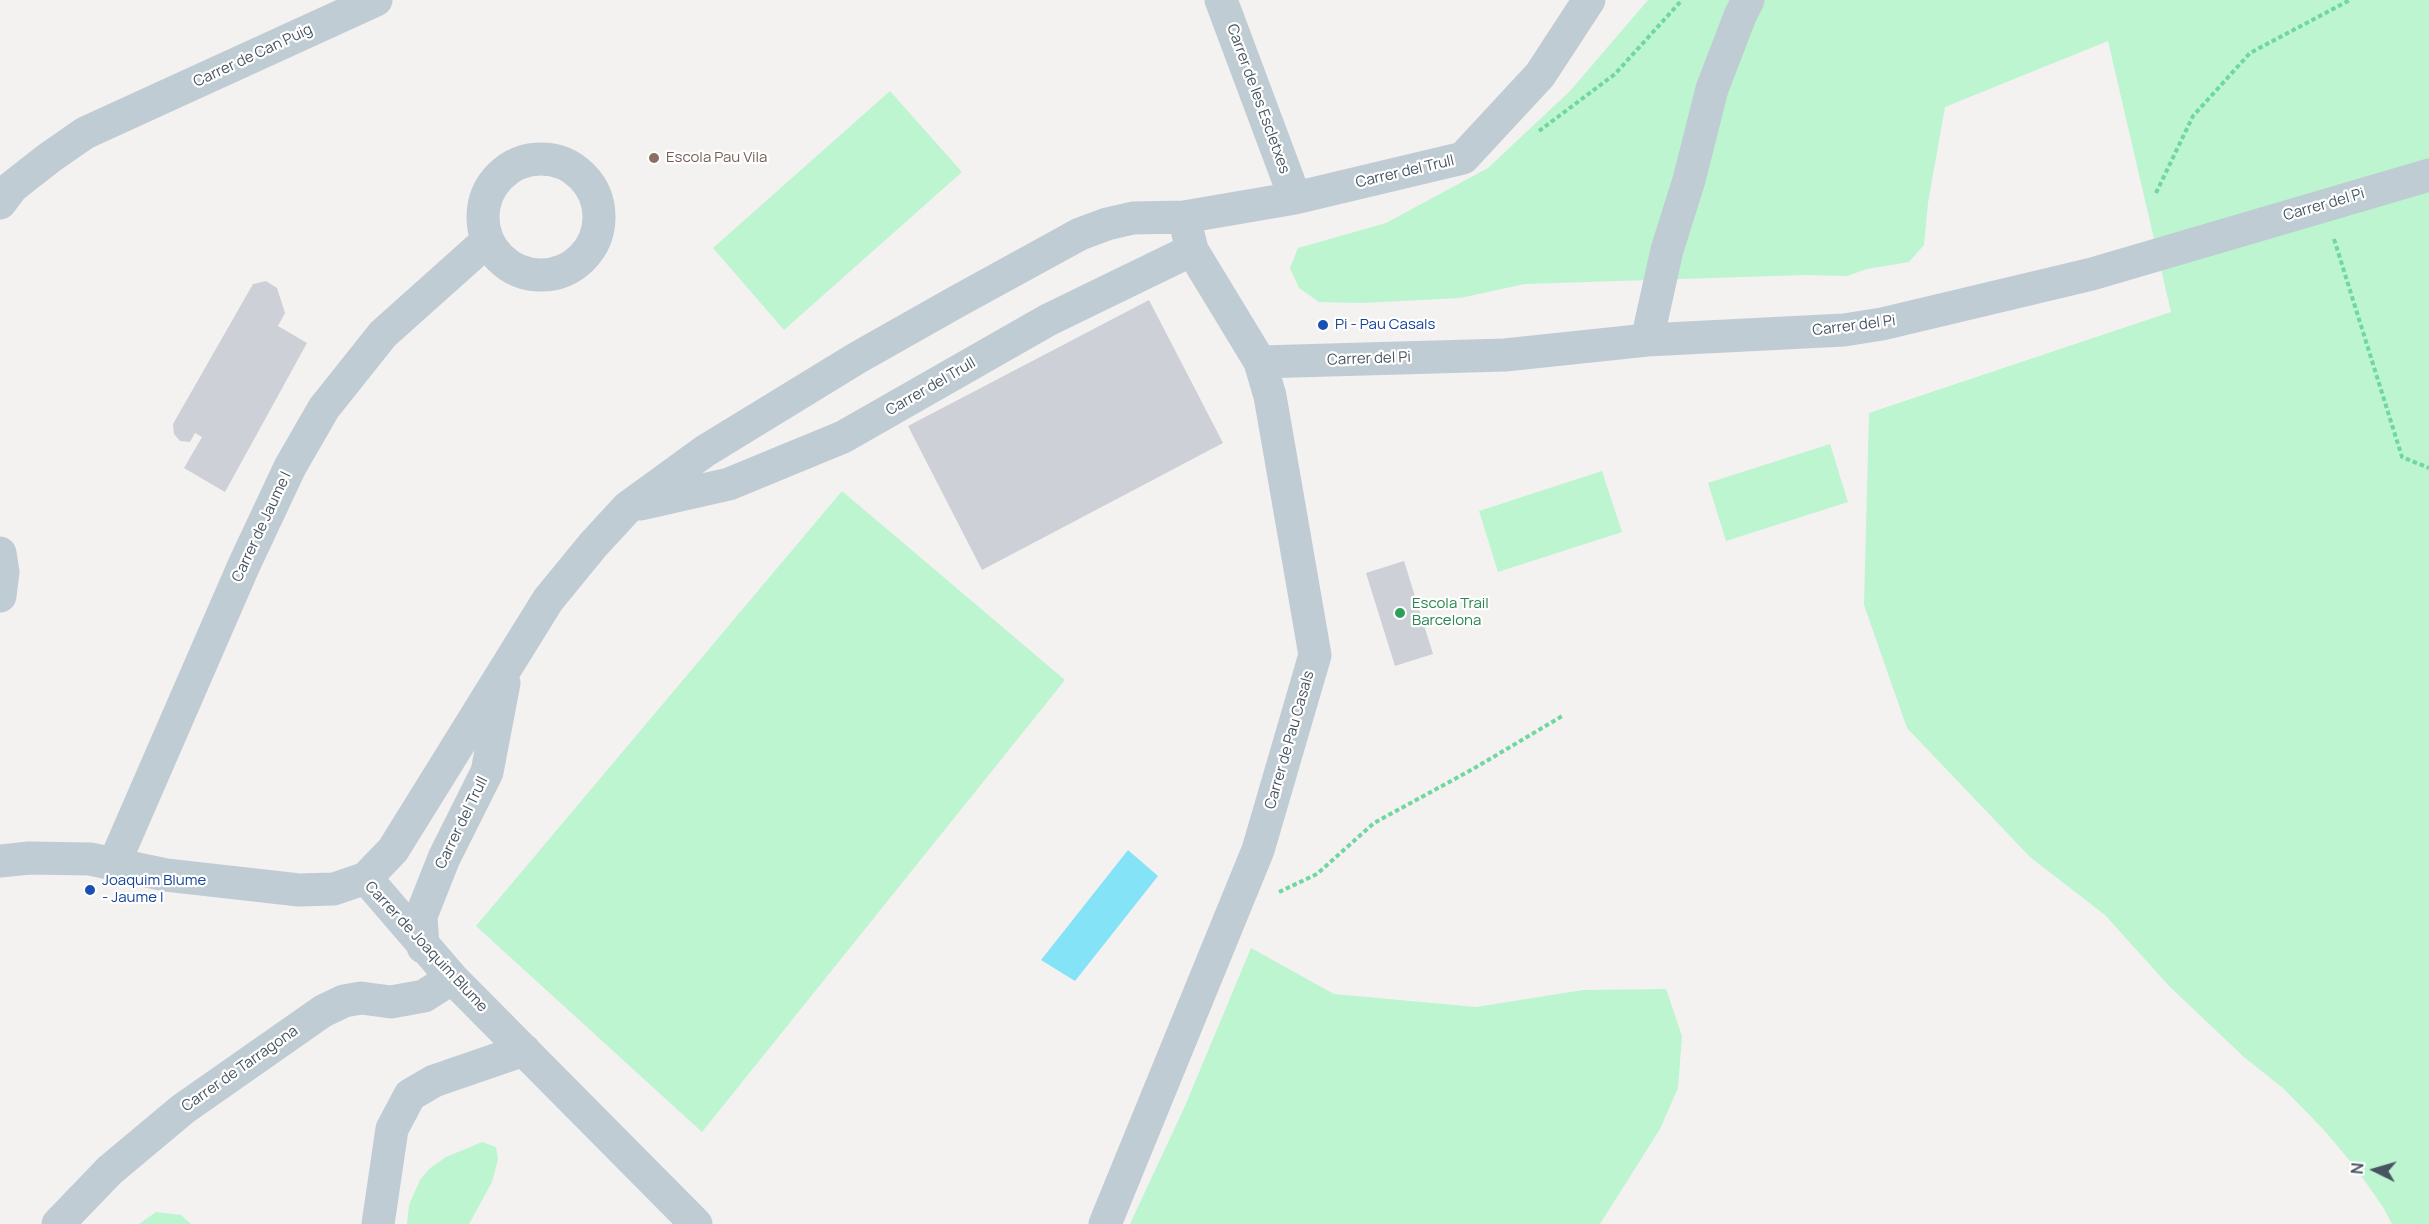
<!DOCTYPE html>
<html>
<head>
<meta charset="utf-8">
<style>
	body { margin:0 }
	#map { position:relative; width:2429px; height:1224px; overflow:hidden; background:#f4f1f1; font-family:Manrope,sans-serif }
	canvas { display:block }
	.north { position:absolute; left:2345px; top:1140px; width:60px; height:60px; -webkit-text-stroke:4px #fff; paint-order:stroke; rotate:275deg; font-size:16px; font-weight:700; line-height:24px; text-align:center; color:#465561 }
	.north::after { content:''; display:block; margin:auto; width:21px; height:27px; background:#465561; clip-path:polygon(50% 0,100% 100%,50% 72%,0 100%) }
</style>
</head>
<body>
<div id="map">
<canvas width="2429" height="1224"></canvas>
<div class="north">N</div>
</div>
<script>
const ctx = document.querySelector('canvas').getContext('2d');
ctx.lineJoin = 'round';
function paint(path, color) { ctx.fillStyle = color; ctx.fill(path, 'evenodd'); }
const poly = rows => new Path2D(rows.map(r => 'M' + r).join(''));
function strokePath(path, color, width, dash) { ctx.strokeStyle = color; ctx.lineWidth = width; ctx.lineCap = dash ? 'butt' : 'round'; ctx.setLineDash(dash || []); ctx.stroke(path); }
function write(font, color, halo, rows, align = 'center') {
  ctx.font = font + ' Manrope,sans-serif'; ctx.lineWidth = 4.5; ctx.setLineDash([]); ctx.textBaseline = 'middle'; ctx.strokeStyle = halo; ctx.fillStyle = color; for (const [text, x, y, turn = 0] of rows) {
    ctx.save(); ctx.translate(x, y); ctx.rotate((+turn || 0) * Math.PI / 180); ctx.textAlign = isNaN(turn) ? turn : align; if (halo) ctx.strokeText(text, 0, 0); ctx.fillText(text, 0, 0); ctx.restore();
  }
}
const green = poly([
	[1648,0,2429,0,2429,1224,2392,1224,2383,1207,2355,1167,2324,1130,2284,1089,2244,1057,2170,987,2105,915,2030,857,1907,728,1864,605,1869,413,2171,312,2108,41,1945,107,1928,203,1924,245,1909,262,1867,269,1847,276,1805,275,1525,284,1460,298,1362,303,1319,302,1299,288,1290,268,1298,248,1386,223,1488,168,1570,91],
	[890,91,962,172,784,330,713,248],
	[1830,444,1848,502,1726,541,1708,483],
	[1602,471,1622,532,1498,572,1479,511],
	[842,491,1065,680,702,1132,476,926],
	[1251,948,1334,994,1476,1007,1583,990,1666,989,1682,1036,1678,1088,1660,1129,1600,1224,1130,1224,1185,1106],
	[482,1142,496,1147,498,1159,492,1182,469,1224,407,1224,409,1205,420,1180,429,1169,446,1157],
	[156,1212,181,1215,191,1224,139,1224]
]);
const water = poly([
	[1128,850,1158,876,1075,981,1041,960]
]);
const building = poly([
	[266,281,277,288,285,313,278,326,307,343,225,492,184,468,202,437,195,433,190,442,180,441,174,434,173,424,253,284],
	[1149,300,1223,443,982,570,908,426],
	[1404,561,1433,654,1395,666,1366,573]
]);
const path = poly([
	[1539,131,1615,74,1682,0],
	[2156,193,2193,116,2250,53,2350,0],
	[2334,239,2402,457,2429,468],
	[1279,892,1317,874,1374,823,1473,769,1564,715]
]);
const minor = poly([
	[1221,0,1295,198],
	'483 217a58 58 0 1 1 116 0a58 58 0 1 1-116 0Z',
	[0,203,12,187,49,158,85,133,376,0],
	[1647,340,1667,250,1689,180,1712,89,1740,16,1748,0],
	[1260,362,1505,355,1647,340,1844,330,1882,324,2092,274,2429,175],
	[641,504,729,484,843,437,1048,320,1192,250],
	[0,553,3,572,0,596],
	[0,861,29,858,90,859,166,875,299,890,334,889,366,878,393,850,548,600,593,545,628,507,705,451,857,358,956,302,1080,234,1107,224,1133,218,1184,217,1295,198,1463,158,1540,75,1589,0],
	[114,864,244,565,290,467,324,408,383,334,487,241],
	[366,878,452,978,696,1224],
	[423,947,421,916,444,858,487,772,504,683],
	[58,1224,110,1170,183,1109,323,1011,344,1001,361,998,391,1002,424,996,452,978],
	[378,1224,392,1129,410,1095,434,1081,524,1050],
	[1105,1224,1258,850,1315,655,1270,396,1260,362,1192,250,1184,217]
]);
const markers = [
	[654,158,6,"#8d6e63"],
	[1323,325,6,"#1a4fb4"],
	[1400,613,6,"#2e9e5b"],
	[90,890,6,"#1a4fb4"]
];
const streetNames = [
	["Carrer de Can Puig",253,56,-25],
	["Carrer de les Escletxes",1258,99,70],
	["Carrer del Trull",1405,172,-13],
	["Carrer del Pi",2324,205,-16],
	["Carrer del Pi",1854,326,-7],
	["Carrer del Pi",1369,359,-2],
	["Carrer del Trull",931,387,-30],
	["Carrer de Jaume I",262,527,-65],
	["Carrer de Pau Casals",1290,740,-74],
	["Carrer del Trull",462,823,-64],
	["Carrer de Joaquim Blume",426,947,47],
	["Carrer de Tarragona",240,1069,-35]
];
const educationNames = [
	["Escola Pau Vila",666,158]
];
const transitNames = [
	["Pi - Pau Casals",1335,325],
	["Joaquim Blume",102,881],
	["- Jaume I",102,898]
];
const leisureNames = [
	["Escola Trail",1412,604],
	["Barcelona",1412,621]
];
paint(green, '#bcf5d0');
paint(water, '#84e3f7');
paint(building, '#cdd0d6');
strokePath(path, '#6fd7a0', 4, [4.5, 3]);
strokePath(minor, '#c0ccd4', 33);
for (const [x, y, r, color] of markers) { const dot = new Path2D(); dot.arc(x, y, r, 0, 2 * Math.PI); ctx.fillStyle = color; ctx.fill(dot); strokePath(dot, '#fff', 2); }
write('15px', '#465561', '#fff', streetNames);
write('15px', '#785e54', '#fff', educationNames, 'left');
write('15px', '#164399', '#fff', transitNames, 'left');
write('15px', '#27864d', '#fff', leisureNames, 'left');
</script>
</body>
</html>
